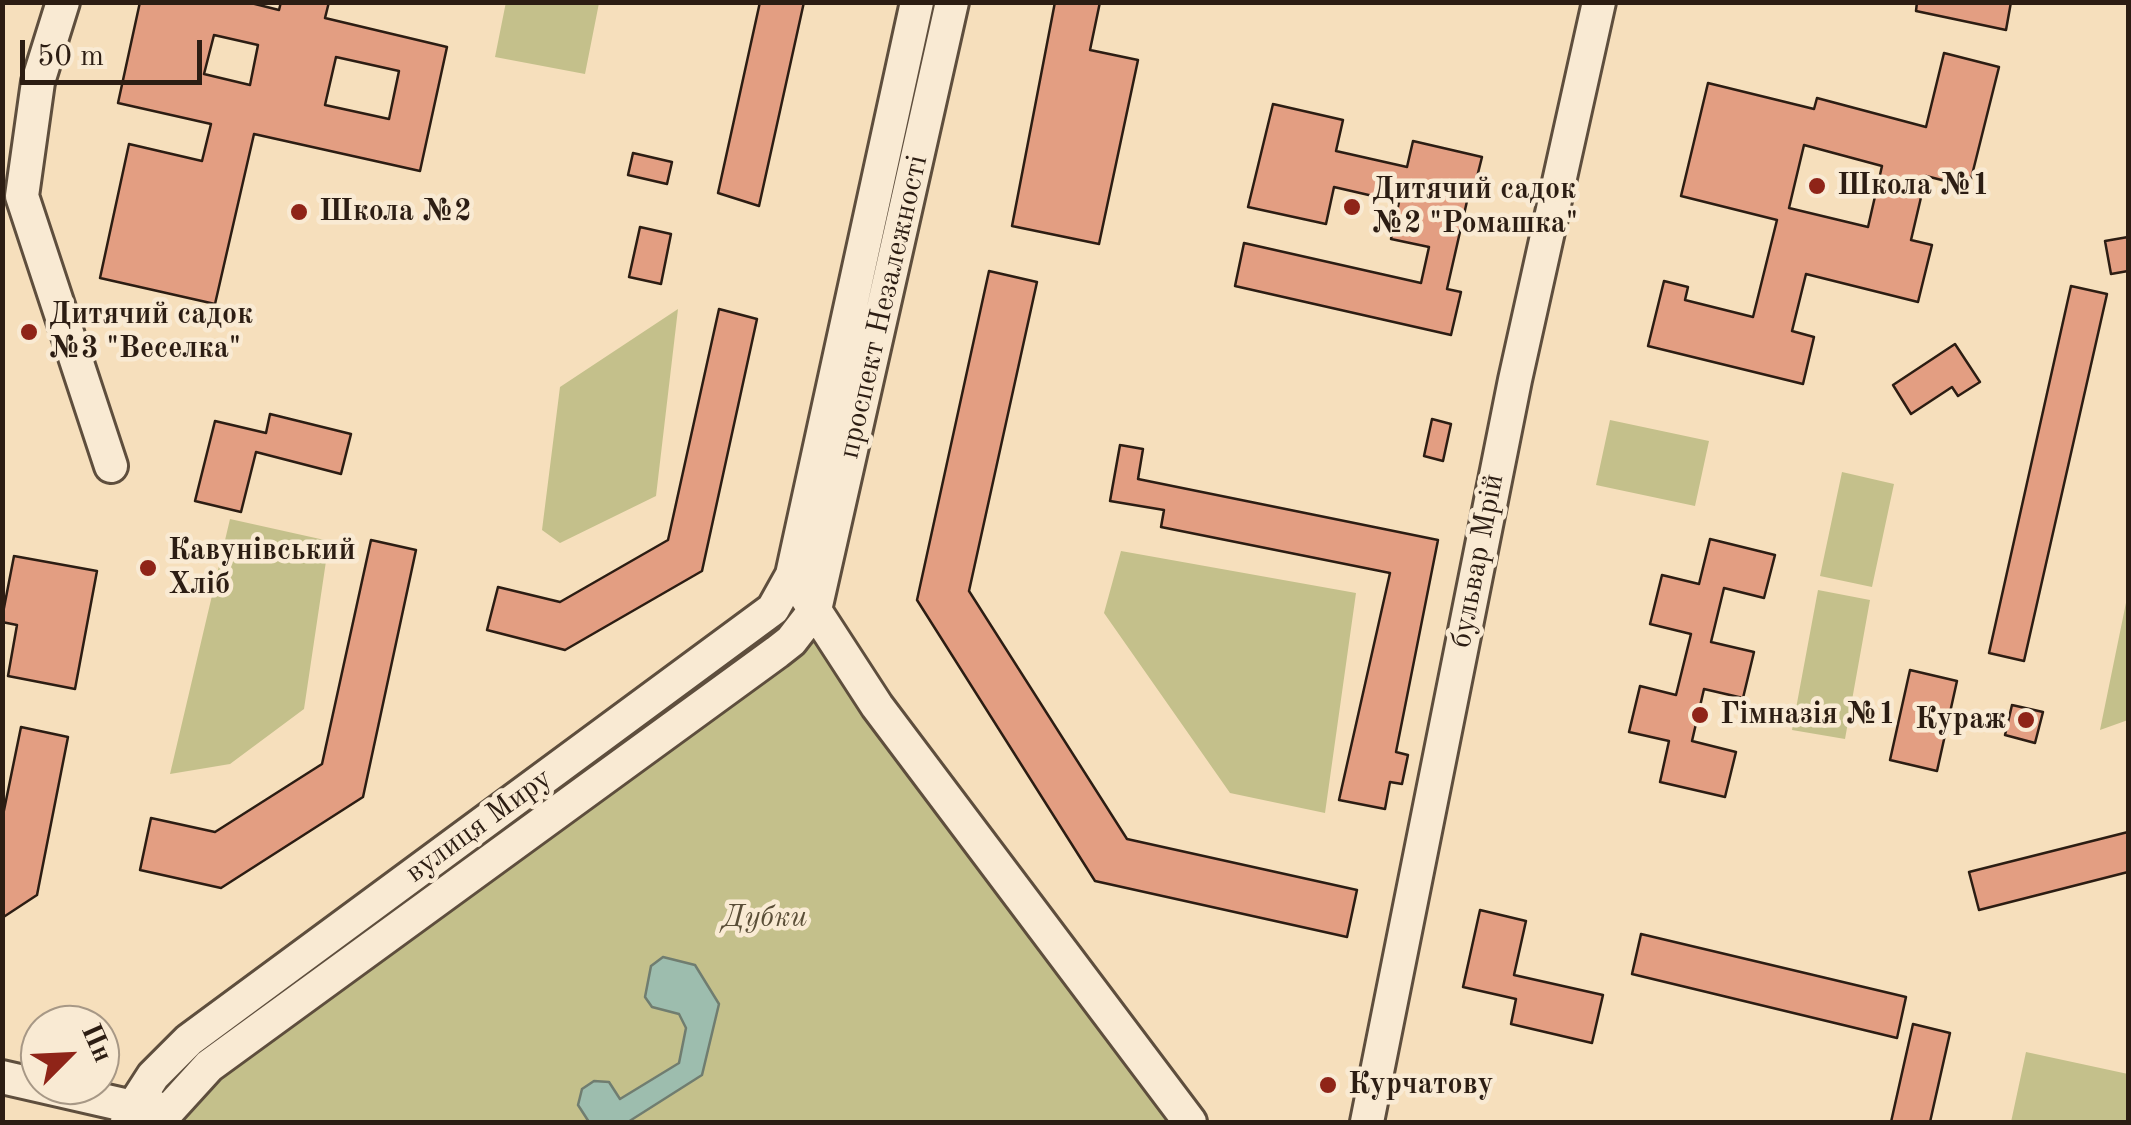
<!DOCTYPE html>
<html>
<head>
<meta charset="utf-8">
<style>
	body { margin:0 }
	#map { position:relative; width:2131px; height:1125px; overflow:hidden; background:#f6dfbc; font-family:"Old Standard TT",serif }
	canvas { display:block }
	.frame { position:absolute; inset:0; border:5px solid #2c1d13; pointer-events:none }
	.north { position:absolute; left:20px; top:1005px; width:100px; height:100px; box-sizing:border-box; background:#f9ead3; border:2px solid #a79886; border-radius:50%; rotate:66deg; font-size:28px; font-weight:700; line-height:40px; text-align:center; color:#2c1d13 }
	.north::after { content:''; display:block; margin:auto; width:35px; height:45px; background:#8f2418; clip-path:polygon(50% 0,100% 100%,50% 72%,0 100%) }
	.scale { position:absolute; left:20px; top:40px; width:182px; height:45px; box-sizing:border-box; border:5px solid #2c1d13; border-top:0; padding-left:12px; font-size:30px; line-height:35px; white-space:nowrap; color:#2c1d13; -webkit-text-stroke:8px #f9ead3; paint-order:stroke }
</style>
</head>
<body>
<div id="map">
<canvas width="2131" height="1125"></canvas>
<div class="frame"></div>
<div class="north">Пн</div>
<div class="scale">50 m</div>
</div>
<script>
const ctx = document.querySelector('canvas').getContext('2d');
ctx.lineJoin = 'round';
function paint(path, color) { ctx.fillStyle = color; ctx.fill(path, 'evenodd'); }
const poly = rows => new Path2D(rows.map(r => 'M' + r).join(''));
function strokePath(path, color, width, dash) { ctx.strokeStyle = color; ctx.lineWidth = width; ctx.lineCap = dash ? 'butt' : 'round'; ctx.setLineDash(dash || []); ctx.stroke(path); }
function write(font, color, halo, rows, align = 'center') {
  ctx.font = font + ' "Old Standard TT",serif'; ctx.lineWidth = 9; ctx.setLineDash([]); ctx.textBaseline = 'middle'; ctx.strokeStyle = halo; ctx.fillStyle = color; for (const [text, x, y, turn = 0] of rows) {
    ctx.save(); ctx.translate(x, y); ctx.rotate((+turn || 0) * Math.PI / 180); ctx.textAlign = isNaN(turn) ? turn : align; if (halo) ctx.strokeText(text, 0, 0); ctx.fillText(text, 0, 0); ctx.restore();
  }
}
const green = poly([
	[506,2,599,3,585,74,495,57],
	[678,309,656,496,560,543,542,530,560,387],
	[1610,420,1709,441,1695,506,1596,485],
	[1842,472,1894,484,1872,587,1820,576],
	[230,519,329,541,304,709,230,764,170,774],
	[1121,551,1356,593,1325,813,1230,793,1104,613],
	[1818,590,1870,600,1845,739,1792,730],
	[2128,593,2128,720,2100,730],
	[782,618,789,628,215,1050,208,1041],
	[810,632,1171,1122,176,1122,197,1092],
	[2026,1052,2128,1074,2128,1122,2011,1122]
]);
const water = poly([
	[663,957,695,965,719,1004,702,1075,628,1122,589,1122,578,1105,582,1089,594,1081,609,1082,620,1099,679,1063,686,1028,679,1014,652,1007,645,997,651,966,663,957]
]);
const building = poly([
	[140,2,247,2,279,10,281,2,329,2,325,18,447,47,420,171,254,134,215,304,100,278,129,144,202,161,211,124,118,103,140,2],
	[214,35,258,45,250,85,204,74,214,35],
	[336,57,399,71,389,119,325,105,336,57],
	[760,2,804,2,759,206,718,193,760,2],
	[1055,2,1100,2,1090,50,1138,60,1099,244,1012,226,1055,2],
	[1917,2,2011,2,2006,30,1916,11,1917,2],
	[1944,53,1999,67,1969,187,1926,176,1911,240,1932,245,1918,302,1806,274,1792,331,1814,337,1803,384,1648,346,1664,281,1688,287,1685,300,1753,317,1777,220,1681,196,1708,83,1814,109,1817,98,1926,127,1944,53],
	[1804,145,1882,166,1868,227,1789,208,1804,145],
	[1273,104,1343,120,1336,151,1407,167,1413,141,1482,157,1474,189,1470,188,1447,289,1461,292,1451,335,1235,286,1244,243,1421,283,1429,247,1391,239,1399,202,1334,187,1326,224,1248,207,1273,104],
	[633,153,672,162,667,184,628,175,633,153],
	[640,227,671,234,661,284,629,277,640,227],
	[2128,237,2128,271,2111,274,2105,241,2128,237],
	[989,271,1037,282,969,591,1127,839,1357,890,1347,937,1095,881,917,600,989,271],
	[2071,286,2107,294,2024,661,1989,653,2071,286],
	[719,309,757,319,702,571,565,650,487,630,498,587,560,602,668,540,719,309],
	[1955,344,1980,382,1958,396,1952,387,1911,414,1893,385,1955,344],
	[270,414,351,434,341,474,256,452,241,512,195,501,215,421,266,433,270,414],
	[1432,419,1451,424,1443,461,1424,456,1432,419],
	[1120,445,1143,449,1138,479,1438,540,1396,752,1408,755,1402,784,1390,782,1385,809,1339,800,1390,573,1161,527,1164,510,1110,501,1120,445],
	[1710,539,1775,555,1764,598,1724,588,1711,642,1754,652,1743,698,1704,689,1692,741,1736,752,1725,797,1660,782,1669,741,1629,732,1640,686,1676,695,1691,634,1650,624,1662,575,1699,584,1710,539],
	[371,540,416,550,363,797,221,888,140,870,151,818,215,832,322,764,371,540],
	[14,556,97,571,75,689,8,676,17,625,2,622,2,618,14,556],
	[1910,670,1957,681,1937,771,1890,760,1910,670],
	[2012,705,2043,712,2035,743,2005,735,2012,705],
	[21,727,68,737,37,895,2,918,2,820,21,727],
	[2128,832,2128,872,1979,910,1969,872,2128,832],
	[1480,910,1526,921,1514,975,1603,995,1592,1043,1511,1024,1516,999,1463,987,1480,910],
	[1641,934,1906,997,1897,1038,1632,974,1641,934],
	[1913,1024,1950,1033,1930,1122,1891,1122,1913,1024]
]);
const minor = poly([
	[63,2,38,82,22,196,111,466],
	[805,595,877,706,1190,1122],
	[2,1077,133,1107,152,1105],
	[127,1122,133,1107,153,1076,189,1040,773,609,792,575,917,2],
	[158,1122,209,1066,777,652,791,641,815,610,952,2],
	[1367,1122,1515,380,1599,2]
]);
const markers = [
	[1817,186,10,"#8f2418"],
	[1352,207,10,"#8f2418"],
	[299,212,10,"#8f2418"],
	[29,332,10,"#8f2418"],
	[148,568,10,"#8f2418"],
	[1700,715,10,"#8f2418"],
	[2026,720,10,"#8f2418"],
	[1328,1085,10,"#8f2418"]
];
const poiNames = [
	["Школа №1",1837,186],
	["Дитячий садок",1372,190],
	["№2 \"Ромашка\"",1372,224],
	["Школа №2",319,212],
	["Дитячий садок",49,315],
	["№3 \"Веселка\"",49,349],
	["Кавунівський",168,551],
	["Хліб",168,585],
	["Гімназія №1",1720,715],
	["Кураж",2006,720,"right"],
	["Курчатову",1348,1085]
];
const streetNames = [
	["проспект Незалежності",884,307,-77],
	["бульвар Мрій",1478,561,-79],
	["вулиця Миру",479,826,-36]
];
const parkNames = [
	["Дубки",765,918]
];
paint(green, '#c4c08b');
paint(water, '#9dbdae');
strokePath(water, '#707d70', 2.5);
paint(building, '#e39e82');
strokePath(building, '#2c1d13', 2.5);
strokePath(minor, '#5e4e3d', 38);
strokePath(minor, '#f9ead3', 32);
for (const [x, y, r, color] of markers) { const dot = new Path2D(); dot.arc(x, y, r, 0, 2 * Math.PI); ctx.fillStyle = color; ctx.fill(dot); strokePath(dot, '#f9ead3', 4); }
write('bold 30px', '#2c1d13', '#f9ead3', poiNames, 'left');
write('30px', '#2c1d13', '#f9ead3', streetNames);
write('italic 30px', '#5a4e37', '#f9ead3', parkNames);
</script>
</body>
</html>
